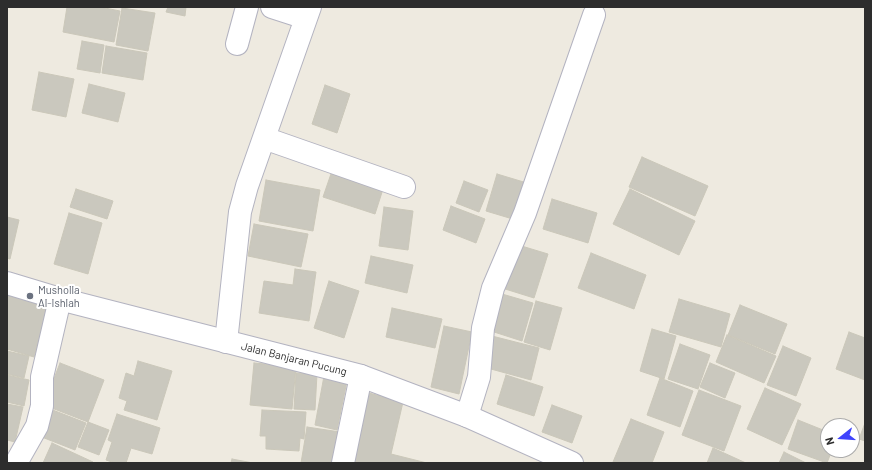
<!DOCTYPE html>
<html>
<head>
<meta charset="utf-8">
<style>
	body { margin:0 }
	#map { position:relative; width:872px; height:470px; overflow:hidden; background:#eeeae0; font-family:Barlow,sans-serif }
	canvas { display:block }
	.frame { position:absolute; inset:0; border:8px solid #2d2d2d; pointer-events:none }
	.north { position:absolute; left:820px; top:418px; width:40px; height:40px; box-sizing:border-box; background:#fff; border:1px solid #ababab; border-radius:50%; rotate:253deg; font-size:11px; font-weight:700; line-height:16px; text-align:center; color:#2d2d2d }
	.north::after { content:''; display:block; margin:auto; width:14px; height:18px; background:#3f43fc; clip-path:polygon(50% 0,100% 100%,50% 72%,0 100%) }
</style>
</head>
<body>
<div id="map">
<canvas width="872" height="470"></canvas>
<div class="frame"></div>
<div class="north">N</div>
</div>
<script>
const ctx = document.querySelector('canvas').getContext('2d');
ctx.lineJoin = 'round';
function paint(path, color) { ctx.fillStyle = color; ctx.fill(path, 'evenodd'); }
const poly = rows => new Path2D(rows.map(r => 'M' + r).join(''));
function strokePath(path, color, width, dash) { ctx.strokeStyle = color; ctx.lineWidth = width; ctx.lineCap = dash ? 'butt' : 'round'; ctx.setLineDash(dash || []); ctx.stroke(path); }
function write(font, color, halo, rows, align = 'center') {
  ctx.font = font + ' Barlow,sans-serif'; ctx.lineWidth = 4; ctx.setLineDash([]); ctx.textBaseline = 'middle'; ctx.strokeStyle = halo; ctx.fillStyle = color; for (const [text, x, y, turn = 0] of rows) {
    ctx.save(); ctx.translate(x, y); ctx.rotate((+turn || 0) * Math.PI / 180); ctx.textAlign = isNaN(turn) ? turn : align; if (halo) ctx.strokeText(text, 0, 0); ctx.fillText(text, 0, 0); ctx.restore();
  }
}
const building = poly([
	[67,7,100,7,120,11,114,42,63,32,67,7],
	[168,7,186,7,185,16,166,12,168,7],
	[122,8,155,13,148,51,116,45,122,8],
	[82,41,104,45,100,73,77,69,82,41],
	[106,46,147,53,143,80,102,73,106,46],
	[39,72,74,79,66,117,32,110,39,72],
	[89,84,125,93,118,122,82,113,89,84],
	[325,85,350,94,337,133,312,124,325,85],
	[642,157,708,186,695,216,629,187,642,157],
	[333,168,384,186,375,214,323,197,333,168],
	[497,174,527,183,516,220,486,211,497,174],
	[266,180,320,190,313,231,259,221,266,180],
	[464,181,488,190,479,212,456,203,464,181],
	[76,189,113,201,107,219,70,207,76,189],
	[630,189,695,221,679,255,613,224,630,189],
	[552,199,597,213,588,243,543,229,552,199],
	[451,206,485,219,476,243,443,230,451,206],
	[384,207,413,211,408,250,379,246,384,207],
	[69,213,102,223,88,274,54,264,69,213],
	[7,217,19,220,10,259,7,258,7,217],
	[254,224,308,234,301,267,248,256,254,224],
	[515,244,548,254,534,298,502,288,515,244],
	[591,253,646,275,634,309,578,288,591,253],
	[371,256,413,265,407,293,365,283,371,256],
	[295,269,316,272,309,321,259,313,264,281,293,285,295,269],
	[329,281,359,291,344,338,314,328,329,281],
	[7,291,49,303,34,357,7,349,7,291],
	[502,294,533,303,522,341,491,331,502,294],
	[679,299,730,314,721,347,669,332,679,299],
	[536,301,562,308,550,350,524,342,536,301],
	[740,305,787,324,775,354,728,335,740,305],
	[392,308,442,319,435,348,386,337,392,308],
	[444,326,472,332,459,394,431,387,444,326],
	[652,329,676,336,664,379,640,371,652,329],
	[849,332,865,338,865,380,836,369,849,332],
	[488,335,539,348,531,380,480,366,488,335],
	[727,335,776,356,764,383,716,362,727,335],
	[680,344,710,355,698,389,668,379,680,344],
	[783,346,811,358,796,396,767,385,783,346],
	[7,351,29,356,24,378,7,374,7,351],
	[138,361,172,371,157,420,124,410,127,401,119,398,126,373,134,376,138,361],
	[60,363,104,380,88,422,44,405,60,363],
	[254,363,296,367,292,409,250,405,254,363],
	[710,363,735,373,725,398,700,387,710,363],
	[296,373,317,374,315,410,294,409,296,373],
	[7,375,29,380,24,406,7,402,7,375],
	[506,375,543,387,534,416,497,404,506,375],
	[324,376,347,381,337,430,315,425,324,376],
	[660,378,693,391,680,427,647,415,660,378],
	[765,388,801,404,782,445,747,429,765,388],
	[699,390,741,406,724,451,682,435,699,390],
	[365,392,403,402,391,454,427,463,348,463,365,392],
	[7,404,23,407,15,442,7,440,7,404],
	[552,405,582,416,572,443,542,432,552,405],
	[45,407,86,423,75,450,34,434,45,407],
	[262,410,306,412,304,439,300,438,299,451,266,449,266,436,260,436,262,410],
	[117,414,160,428,152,454,131,448,126,463,115,463,106,460,112,442,108,440,117,414],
	[631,419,664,432,652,463,613,462,631,419],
	[798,420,828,432,828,450,832,450,827,463,788,449,798,420],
	[88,422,109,430,99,455,78,447,88,422],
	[865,423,865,441,859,439,865,423],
	[307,427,340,432,335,463,301,463,307,427],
	[52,443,93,462,92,463,43,463,52,443],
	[713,448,746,463,707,463,713,448],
	[784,452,806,463,779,463,784,452],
	[232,459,253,463,231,463,232,459]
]);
const minor = poly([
	[272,7,306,18],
	[237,44,247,7],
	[264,138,404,187],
	[226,342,240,212,247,186,310,7],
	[467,416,479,377,483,328,493,288,525,213,594,15],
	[16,463,37,426,42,406,42,377,60,299],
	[343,463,361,376]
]);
const tertiary = poly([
	[7,283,60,299,361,376,467,416,572,463]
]);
const markers = [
	[30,296,4,"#6b7280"]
];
const worshipNames = [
	["Musholla",38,290],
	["Al-Ishlah",38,303]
];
const streetNames = [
	["Jalan Banjaran Pucung",294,359,14]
];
paint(building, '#cac8be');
strokePath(building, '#cac7b9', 1);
strokePath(minor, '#b3b3c0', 24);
strokePath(tertiary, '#b3b3c0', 24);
strokePath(minor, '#fff', 22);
strokePath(tertiary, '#fff', 22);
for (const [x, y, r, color] of markers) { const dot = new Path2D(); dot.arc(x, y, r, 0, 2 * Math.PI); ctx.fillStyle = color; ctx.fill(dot); strokePath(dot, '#fff', 1.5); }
write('11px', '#5b616d', '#fff', worshipNames, 'left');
write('11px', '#2d2d2d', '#fff', streetNames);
</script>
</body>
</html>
